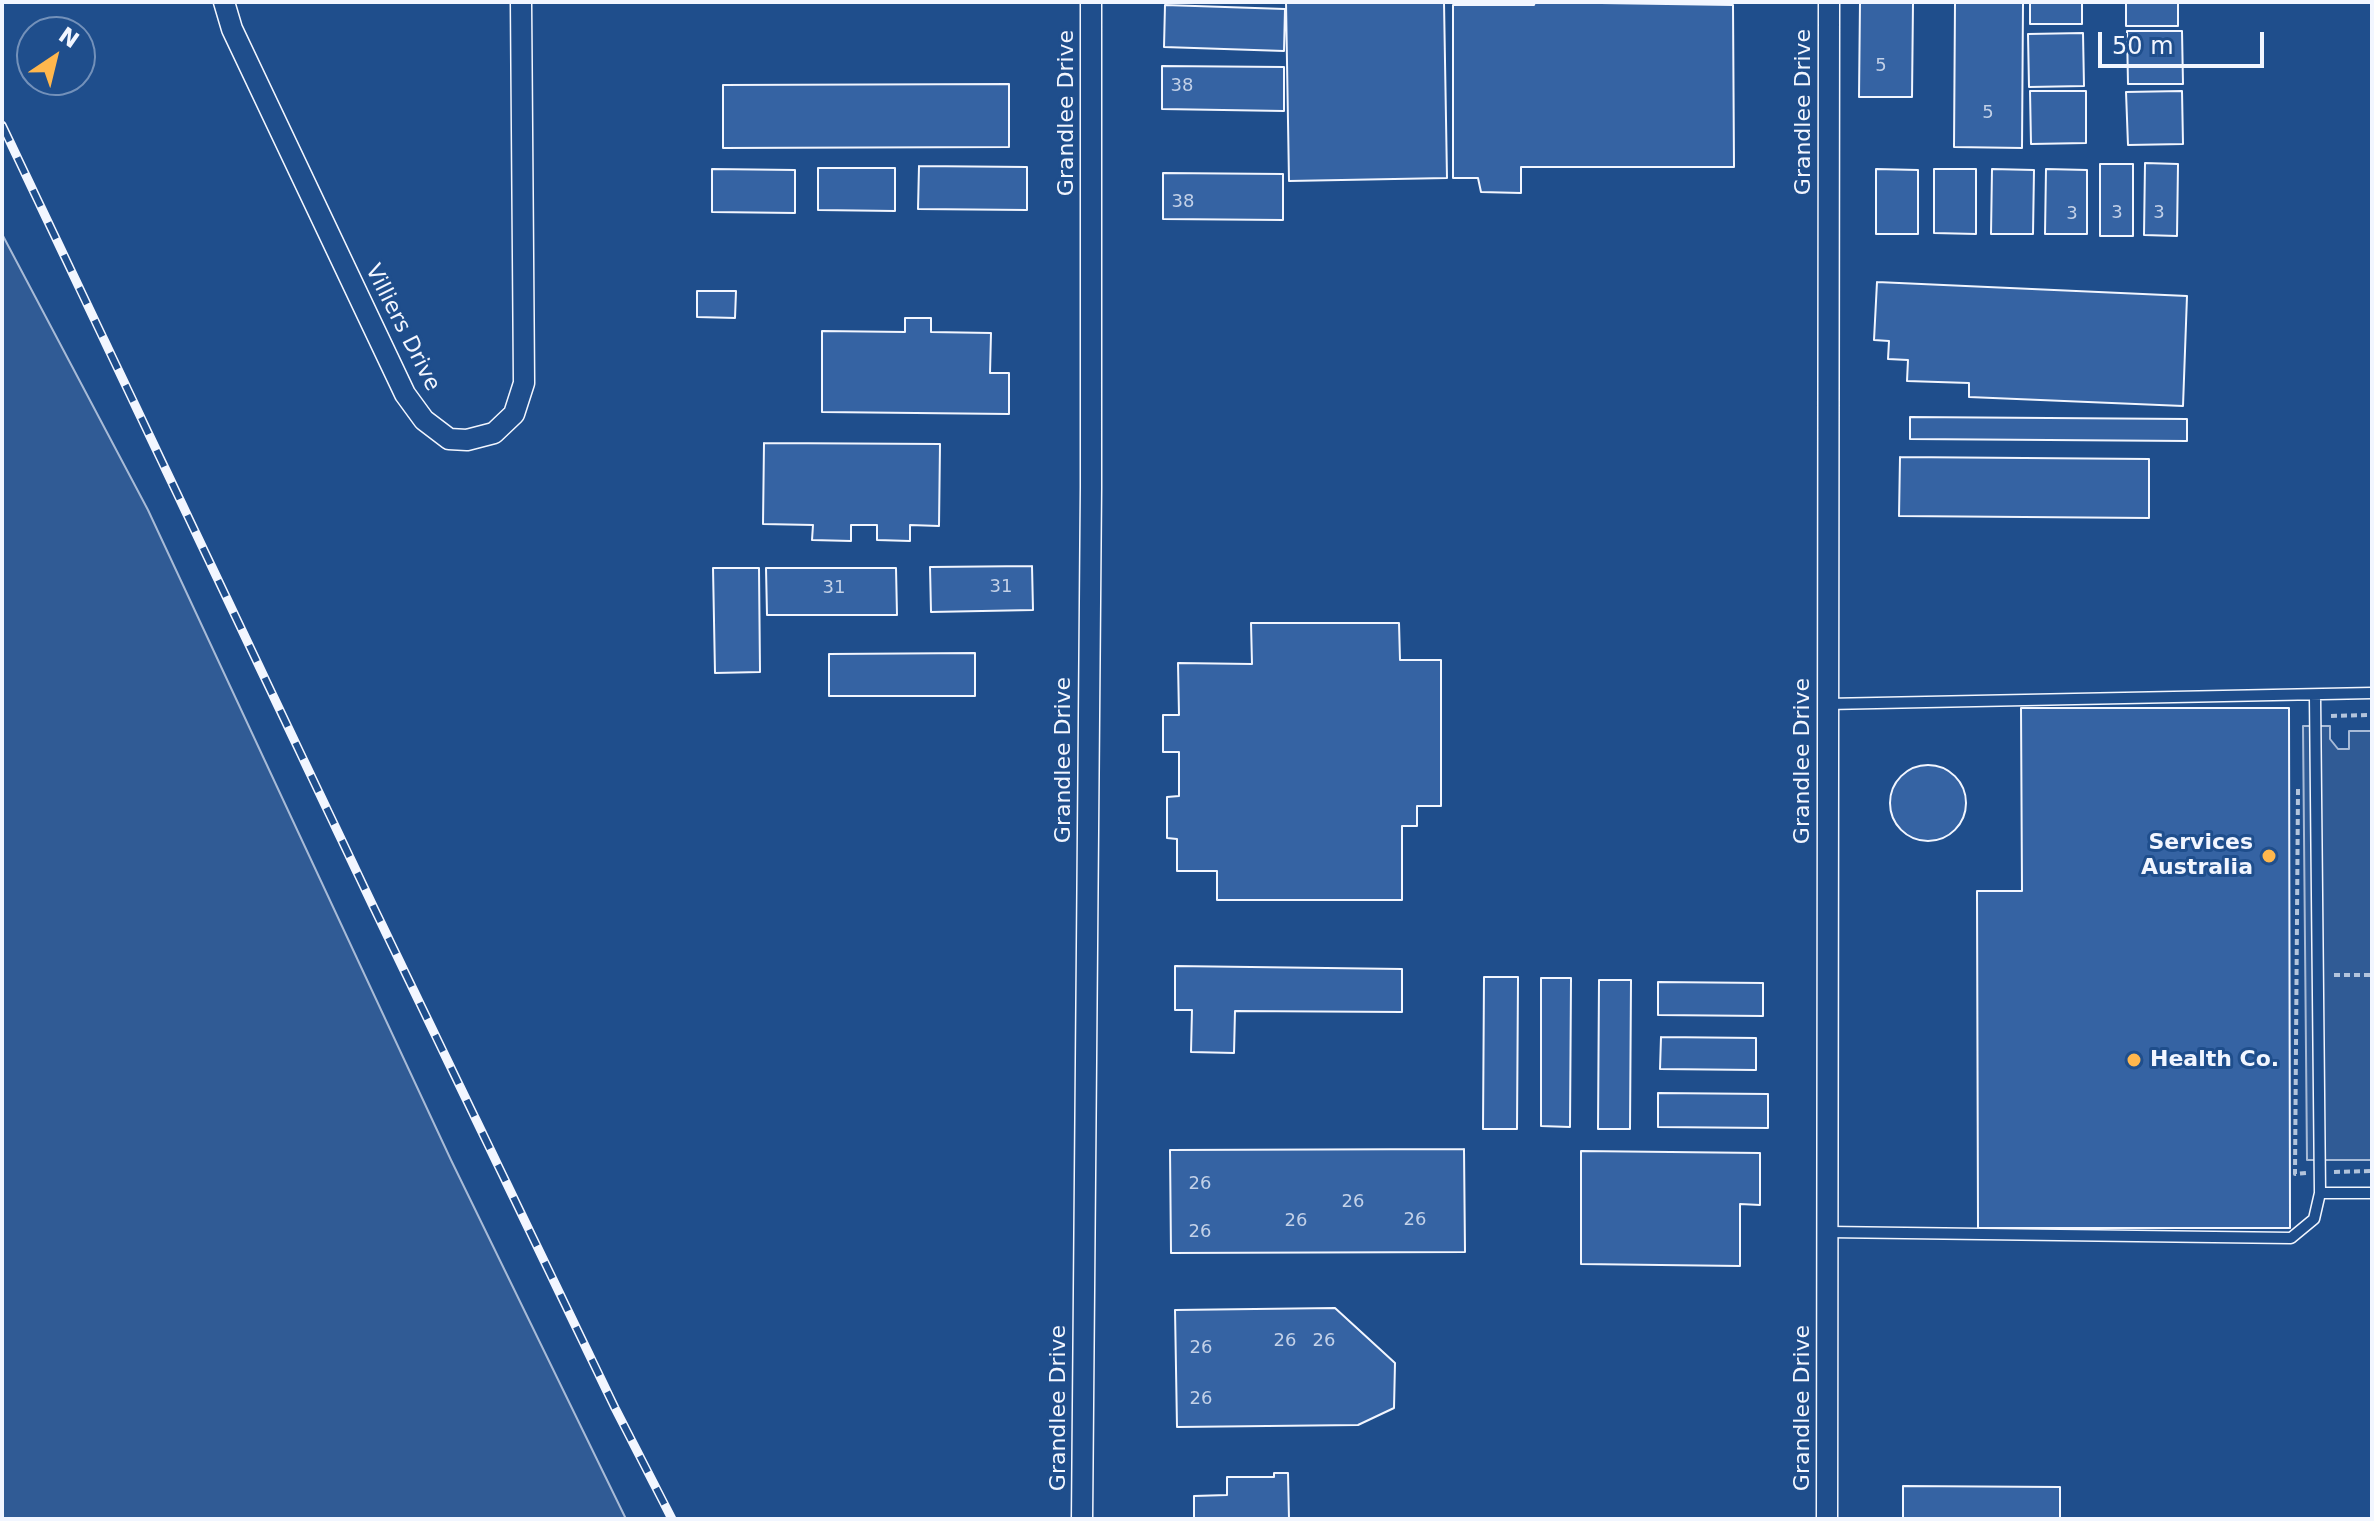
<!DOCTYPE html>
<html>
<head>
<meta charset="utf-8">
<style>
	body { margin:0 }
	#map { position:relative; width:2374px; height:1521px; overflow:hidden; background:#1f4e8c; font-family:"DejaVu Sans",sans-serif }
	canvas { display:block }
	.frame { position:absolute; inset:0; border:4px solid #f2f6ff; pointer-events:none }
	.north { position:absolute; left:16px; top:16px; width:80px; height:80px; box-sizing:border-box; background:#1f4e8c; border:2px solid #7391ba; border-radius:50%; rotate:35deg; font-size:22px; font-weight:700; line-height:32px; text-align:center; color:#f2f6ff }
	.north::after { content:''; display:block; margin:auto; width:28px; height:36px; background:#ffb74d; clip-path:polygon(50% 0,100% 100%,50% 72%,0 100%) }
	.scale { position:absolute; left:2098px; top:32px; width:166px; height:36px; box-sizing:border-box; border:4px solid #f2f6ff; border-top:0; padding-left:10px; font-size:24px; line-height:28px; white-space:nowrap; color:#f2f6ff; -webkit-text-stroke:6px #1f4e8c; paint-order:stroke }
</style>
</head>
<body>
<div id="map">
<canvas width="2374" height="1521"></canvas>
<div class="frame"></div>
<div class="north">N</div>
<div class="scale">50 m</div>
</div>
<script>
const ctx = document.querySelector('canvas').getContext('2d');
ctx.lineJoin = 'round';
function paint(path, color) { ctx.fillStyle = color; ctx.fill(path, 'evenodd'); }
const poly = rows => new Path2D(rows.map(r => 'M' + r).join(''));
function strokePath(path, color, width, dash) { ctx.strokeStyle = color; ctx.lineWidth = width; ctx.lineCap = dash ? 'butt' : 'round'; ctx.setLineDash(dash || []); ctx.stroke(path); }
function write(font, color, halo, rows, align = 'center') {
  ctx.font = font + ' "DejaVu Sans",sans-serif'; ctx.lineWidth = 6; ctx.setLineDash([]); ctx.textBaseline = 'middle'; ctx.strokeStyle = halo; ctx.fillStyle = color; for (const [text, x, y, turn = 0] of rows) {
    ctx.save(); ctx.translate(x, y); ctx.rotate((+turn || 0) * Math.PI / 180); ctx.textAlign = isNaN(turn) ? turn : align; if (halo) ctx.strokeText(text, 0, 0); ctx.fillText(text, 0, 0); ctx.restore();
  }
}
const built = poly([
	[2,234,148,510,451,1160,626,1519,2,1519,2,234],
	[2303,726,2330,726,2330,739,2338,749,2349,749,2349,731,2372,731,2372,1160,2307,1160,2303,726]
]);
const building = poly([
	[1286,2,1444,2,1447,178,1289,181,1286,2],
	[1535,2,1733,5,1734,167,1521,167,1521,193,1481,192,1478,178,1453,178,1453,5,1534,5,1535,2],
	[1860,2,1913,2,1912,97,1859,97,1860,2],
	[1955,2,2023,2,2022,148,1954,147,1955,2],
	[2030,2,2082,2,2082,24,2030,24,2030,2],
	[2126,2,2178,2,2178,26,2126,26,2126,2],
	[1165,5,1285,9,1284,51,1164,47,1165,5],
	[2127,31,2182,31,2183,84,2128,84,2127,31],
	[2083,33,2084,86,2029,87,2028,34,2083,33],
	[1162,66,1284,67,1284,111,1162,109,1162,66],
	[1009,84,1009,147,723,148,723,85,1009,84],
	[2030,91,2086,91,2086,143,2031,144,2030,91],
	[2182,91,2183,144,2128,145,2126,92,2182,91],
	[2145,163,2178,164,2177,236,2144,235,2145,163],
	[2100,164,2133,164,2133,236,2100,236,2100,164],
	[919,166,1027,167,1027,210,918,209,919,166],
	[818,168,895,168,895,211,818,210,818,168],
	[712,169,795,170,795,213,712,212,712,169],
	[1876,169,1918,170,1918,234,1876,234,1876,169],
	[1934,169,1976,169,1976,234,1934,233,1934,169],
	[1992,169,2034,170,2033,234,1991,234,1992,169],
	[2046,169,2087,170,2087,234,2045,234,2046,169],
	[1163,173,1283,174,1283,220,1163,219,1163,173],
	[1877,282,2187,296,2183,406,1969,397,1969,383,1907,381,1908,360,1888,359,1889,341,1874,340,1877,282],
	[697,291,736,291,735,318,697,317,697,291],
	[905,318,931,318,931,332,991,333,990,373,1009,373,1009,414,822,412,822,331,905,332,905,318],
	[1910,417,2187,419,2187,441,1910,439,1910,417],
	[764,443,940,444,939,526,910,525,910,541,877,540,877,525,851,525,851,541,812,540,813,525,763,524,764,443],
	[1900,457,2149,459,2149,518,1899,516,1900,457],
	[1032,566,1033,610,931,612,930,567,1032,566],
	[713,568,759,568,760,672,715,673,713,568],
	[766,568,896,568,897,615,767,615,766,568],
	[1251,623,1399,623,1400,660,1441,660,1441,806,1417,806,1417,826,1402,826,1402,900,1217,900,1217,871,1177,871,1177,839,1167,838,1167,797,1179,796,1179,752,1163,752,1163,715,1179,715,1178,663,1252,664,1251,623],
	[975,653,975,696,829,696,829,654,975,653],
	[2021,708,2289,708,2290,1228,1978,1228,1977,891,2022,891,2021,708],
	'1890 803a38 38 0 1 1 76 0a38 38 0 1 1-76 0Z',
	[1175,966,1402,969,1402,1012,1235,1011,1234,1053,1191,1052,1192,1010,1175,1010,1175,966],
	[1484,977,1518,977,1517,1129,1483,1129,1484,977],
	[1541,978,1571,978,1570,1127,1541,1126,1541,978],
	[1599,980,1631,980,1630,1129,1598,1129,1599,980],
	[1658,982,1763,983,1763,1016,1658,1015,1658,982],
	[1661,1037,1756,1038,1756,1070,1660,1069,1661,1037],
	[1658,1093,1768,1094,1768,1128,1658,1127,1658,1093],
	[1464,1149,1465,1252,1171,1253,1170,1150,1464,1149],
	[1581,1151,1760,1153,1760,1205,1740,1204,1740,1266,1581,1264,1581,1151],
	[1335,1308,1395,1363,1394,1408,1358,1425,1177,1427,1175,1310,1335,1308],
	[1274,1473,1288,1473,1289,1519,1194,1519,1194,1496,1227,1495,1227,1477,1274,1477,1274,1473],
	[1903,1486,2060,1487,2060,1519,1903,1519,1903,1486]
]);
const path = poly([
	[2331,716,2372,715],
	[2298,789,2295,1174,2306,1173],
	[2334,975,2372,975],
	[2334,1172,2372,1171]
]);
const lane = poly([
	[1827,704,2372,693],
	[2320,1193,2372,1193],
	[1828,1232,2291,1238,2314,1219,2320,1193,2315,696]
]);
const street = poly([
	[224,2,232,29,405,394,424,420,449,439,467,440,494,433,514,414,524,383,521,2],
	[1082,1519,1091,487,1091,2],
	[1827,1519,1829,2]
]);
const rail = poly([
	[2,125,373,906,615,1408,672,1519]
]);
const markers = [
	[2269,856,8,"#ffb74d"],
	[2134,1060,8,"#ffb74d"]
];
const numberNames = [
	["5",1881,66],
	["38",1182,86],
	["5",1988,113],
	["38",1183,202],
	["3",2117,213],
	["3",2159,213],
	["3",2072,214],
	["31",1001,587],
	["31",834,588],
	["26",1200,1184],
	["26",1353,1202],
	["26",1415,1220],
	["26",1296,1221],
	["26",1200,1232],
	["26",1285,1341],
	["26",1324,1341],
	["26",1201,1348],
	["26",1201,1399]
];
const streetNames = [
	["Grandlee Drive",1804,112,-90],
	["Grandlee Drive",1067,113,-90],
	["Villiers Drive",402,328,63],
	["Grandlee Drive",1064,760,-90],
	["Grandlee Drive",1803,761,-90],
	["Grandlee Drive",1059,1408,-90],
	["Grandlee Drive",1803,1408,-90]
];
const poiNames = [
	["Services",2253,843],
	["Australia",2253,868],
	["Health Co.",2150,1060,"left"]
];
paint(built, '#305b95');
strokePath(built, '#a8bbd7', 2);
paint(building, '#3563a3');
strokePath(building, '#f2f6ff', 2);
strokePath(lane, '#f2f6ff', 13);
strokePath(street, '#f2f6ff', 23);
strokePath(path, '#b3c4dc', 4, [6, 4]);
strokePath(lane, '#1f4e8c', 10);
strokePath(street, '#1f4e8c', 20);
strokePath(rail, '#f2f6ff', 9);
strokePath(rail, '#1f4e8c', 6, [18]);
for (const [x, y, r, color] of markers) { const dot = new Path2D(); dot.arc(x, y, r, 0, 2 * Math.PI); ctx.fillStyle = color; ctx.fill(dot); strokePath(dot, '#1f4e8c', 3); }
write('18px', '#c3d1e8', null, numberNames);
write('22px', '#f2f6ff', '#1f4e8c', streetNames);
write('bold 22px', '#f2f6ff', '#1f4e8c', poiNames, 'right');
</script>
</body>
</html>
